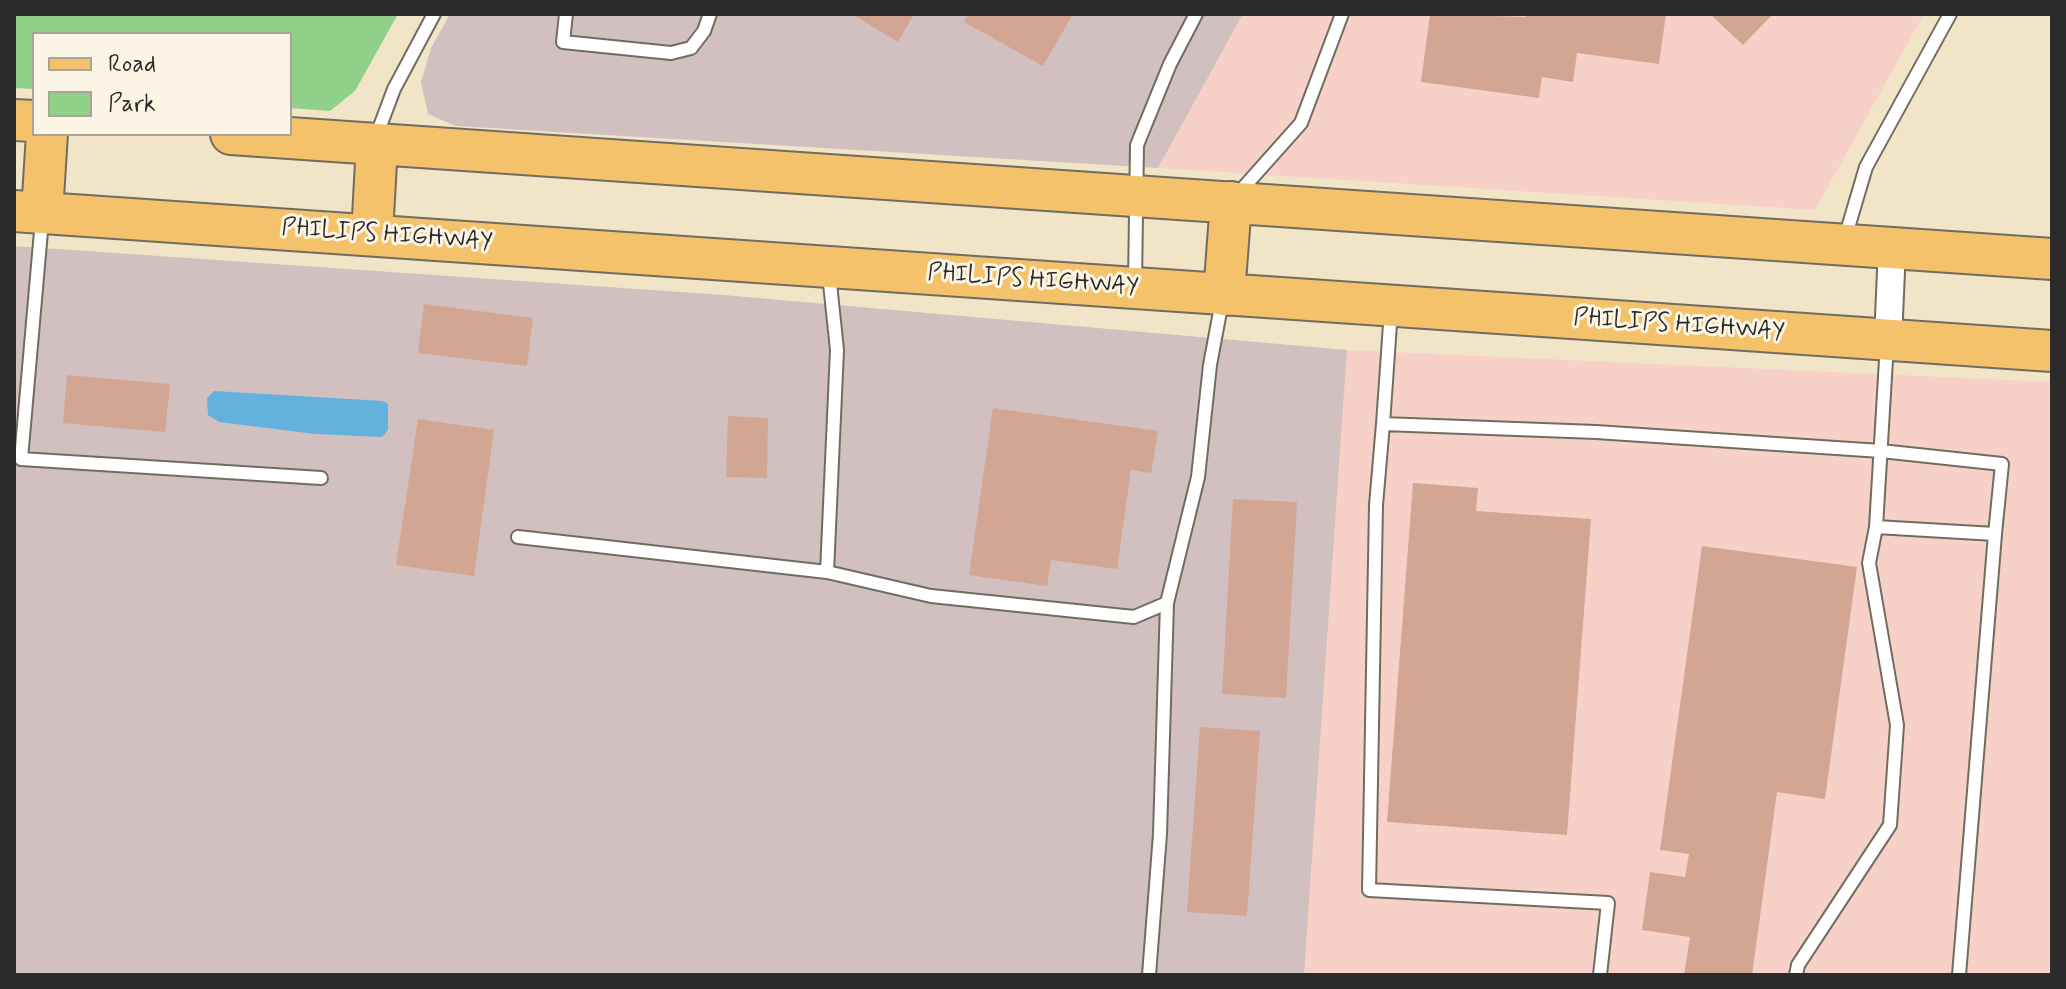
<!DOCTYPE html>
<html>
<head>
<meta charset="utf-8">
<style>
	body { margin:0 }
	#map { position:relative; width:2066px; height:989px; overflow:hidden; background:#f2e4c7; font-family:Mynerve,sans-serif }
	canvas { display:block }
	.frame { position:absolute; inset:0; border:16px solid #2b2b2b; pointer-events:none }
	.legend { position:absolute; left:32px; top:32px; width:260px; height:104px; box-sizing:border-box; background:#fcf5e5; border:2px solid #a8a49b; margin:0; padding:10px 14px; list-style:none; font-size:24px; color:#2b2b2b }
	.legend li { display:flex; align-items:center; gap:16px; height:40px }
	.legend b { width:40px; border:2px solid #a8a49b }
</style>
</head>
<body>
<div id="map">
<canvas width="2066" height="989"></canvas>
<div class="frame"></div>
<ul class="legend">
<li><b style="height:10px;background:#f4c26a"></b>Road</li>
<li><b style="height:22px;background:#90d189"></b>Park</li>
</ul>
</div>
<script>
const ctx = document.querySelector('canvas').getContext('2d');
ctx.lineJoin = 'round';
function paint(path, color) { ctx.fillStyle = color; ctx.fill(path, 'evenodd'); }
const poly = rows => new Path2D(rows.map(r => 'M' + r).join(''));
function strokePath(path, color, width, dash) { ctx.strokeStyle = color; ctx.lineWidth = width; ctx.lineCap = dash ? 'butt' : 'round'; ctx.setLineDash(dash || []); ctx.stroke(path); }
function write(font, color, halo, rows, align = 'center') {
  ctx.font = font + ' Mynerve,sans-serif'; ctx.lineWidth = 6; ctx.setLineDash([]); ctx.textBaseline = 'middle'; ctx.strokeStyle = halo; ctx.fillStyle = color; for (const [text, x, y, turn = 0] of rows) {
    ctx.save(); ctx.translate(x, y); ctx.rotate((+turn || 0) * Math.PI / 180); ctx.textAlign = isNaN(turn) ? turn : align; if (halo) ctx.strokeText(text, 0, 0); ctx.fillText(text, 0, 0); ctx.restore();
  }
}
const built = poly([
	[1243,14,1924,14,1815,210,1158,168],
	[1347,350,2052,382,2052,975,1304,975]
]);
const industrial = poly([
	[450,14,1243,14,1158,168,456,126,428,114,421,82,431,48],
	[14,246,724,295,1347,350,1304,975,14,975]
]);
const green = poly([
	[14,14,398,14,355,91,330,111,290,108,290,34,34,34,34,89,14,88]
]);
const water = poly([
	[214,391,383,401,388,404,388,430,382,437,315,434,219,422,208,415,207,398]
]);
const building = poly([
	[852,14,914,14,898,42],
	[968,14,1073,14,1043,66,964,22],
	[1430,14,1526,17,1526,14,1666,14,1659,64,1577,53,1573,82,1542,77,1539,98,1421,82],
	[1710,14,1773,14,1743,45],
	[424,304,533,318,527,366,418,353],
	[67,375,170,384,165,432,63,423],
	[993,408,1158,431,1151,473,1131,470,1117,569,1051,560,1047,586,969,575],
	[728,416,768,418,767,478,726,477],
	[418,419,494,430,474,576,396,565],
	[1413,483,1478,488,1476,511,1591,519,1567,835,1387,822],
	[1233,499,1297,502,1286,698,1222,694],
	[1702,546,1857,567,1825,799,1777,792,1752,975,1684,975,1690,937,1642,930,1650,872,1685,877,1689,854,1660,850],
	[1200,727,1260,731,1247,916,1187,912]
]);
const lane = poly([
	[566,14,563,42,671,53,691,48,704,31,710,14],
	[376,137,394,89,434,14],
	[1236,196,1301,123,1342,14],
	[42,220,21,459,321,478],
	[1845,238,1866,167,1950,14],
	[829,274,837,350,827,572,931,596,1134,617,1167,603,1198,477,1210,365,1222,301],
	[1135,282,1137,145,1170,64,1196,14],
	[1391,310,1383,424,1596,432,1881,451,2002,464,1995,534],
	[1887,343,1876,527,1995,534,1959,975],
	[1383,424,1376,505,1369,890,1608,903,1600,975],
	[518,537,827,572],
	[1149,975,1160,834,1167,603],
	[1796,975,1798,965,1890,825,1897,725,1869,563,1876,527]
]);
const street = poly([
	[1888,340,1892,248]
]);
const primary = poly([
	[14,120,34,121],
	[231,134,2052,259],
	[14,211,2052,351],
	[42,213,47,134],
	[372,235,377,144],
	[1224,295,1231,202]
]);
const streetNames = [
	["PHILIPS HIGHWAY",387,236,4],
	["PHILIPS HIGHWAY",1033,281,4],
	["PHILIPS HIGHWAY",1679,326,4]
];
paint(built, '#f7d1c8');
paint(industrial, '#d2bfc0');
paint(green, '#90d189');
paint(water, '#62b2dd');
paint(building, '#d3a593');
strokePath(lane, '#716c62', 16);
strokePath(street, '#716c62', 30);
strokePath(primary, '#716c62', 44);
strokePath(lane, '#fff', 12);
strokePath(street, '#fff', 26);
strokePath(primary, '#f4c26a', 40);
write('24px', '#2b2b2b', '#fcf5e5', streetNames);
</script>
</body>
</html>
